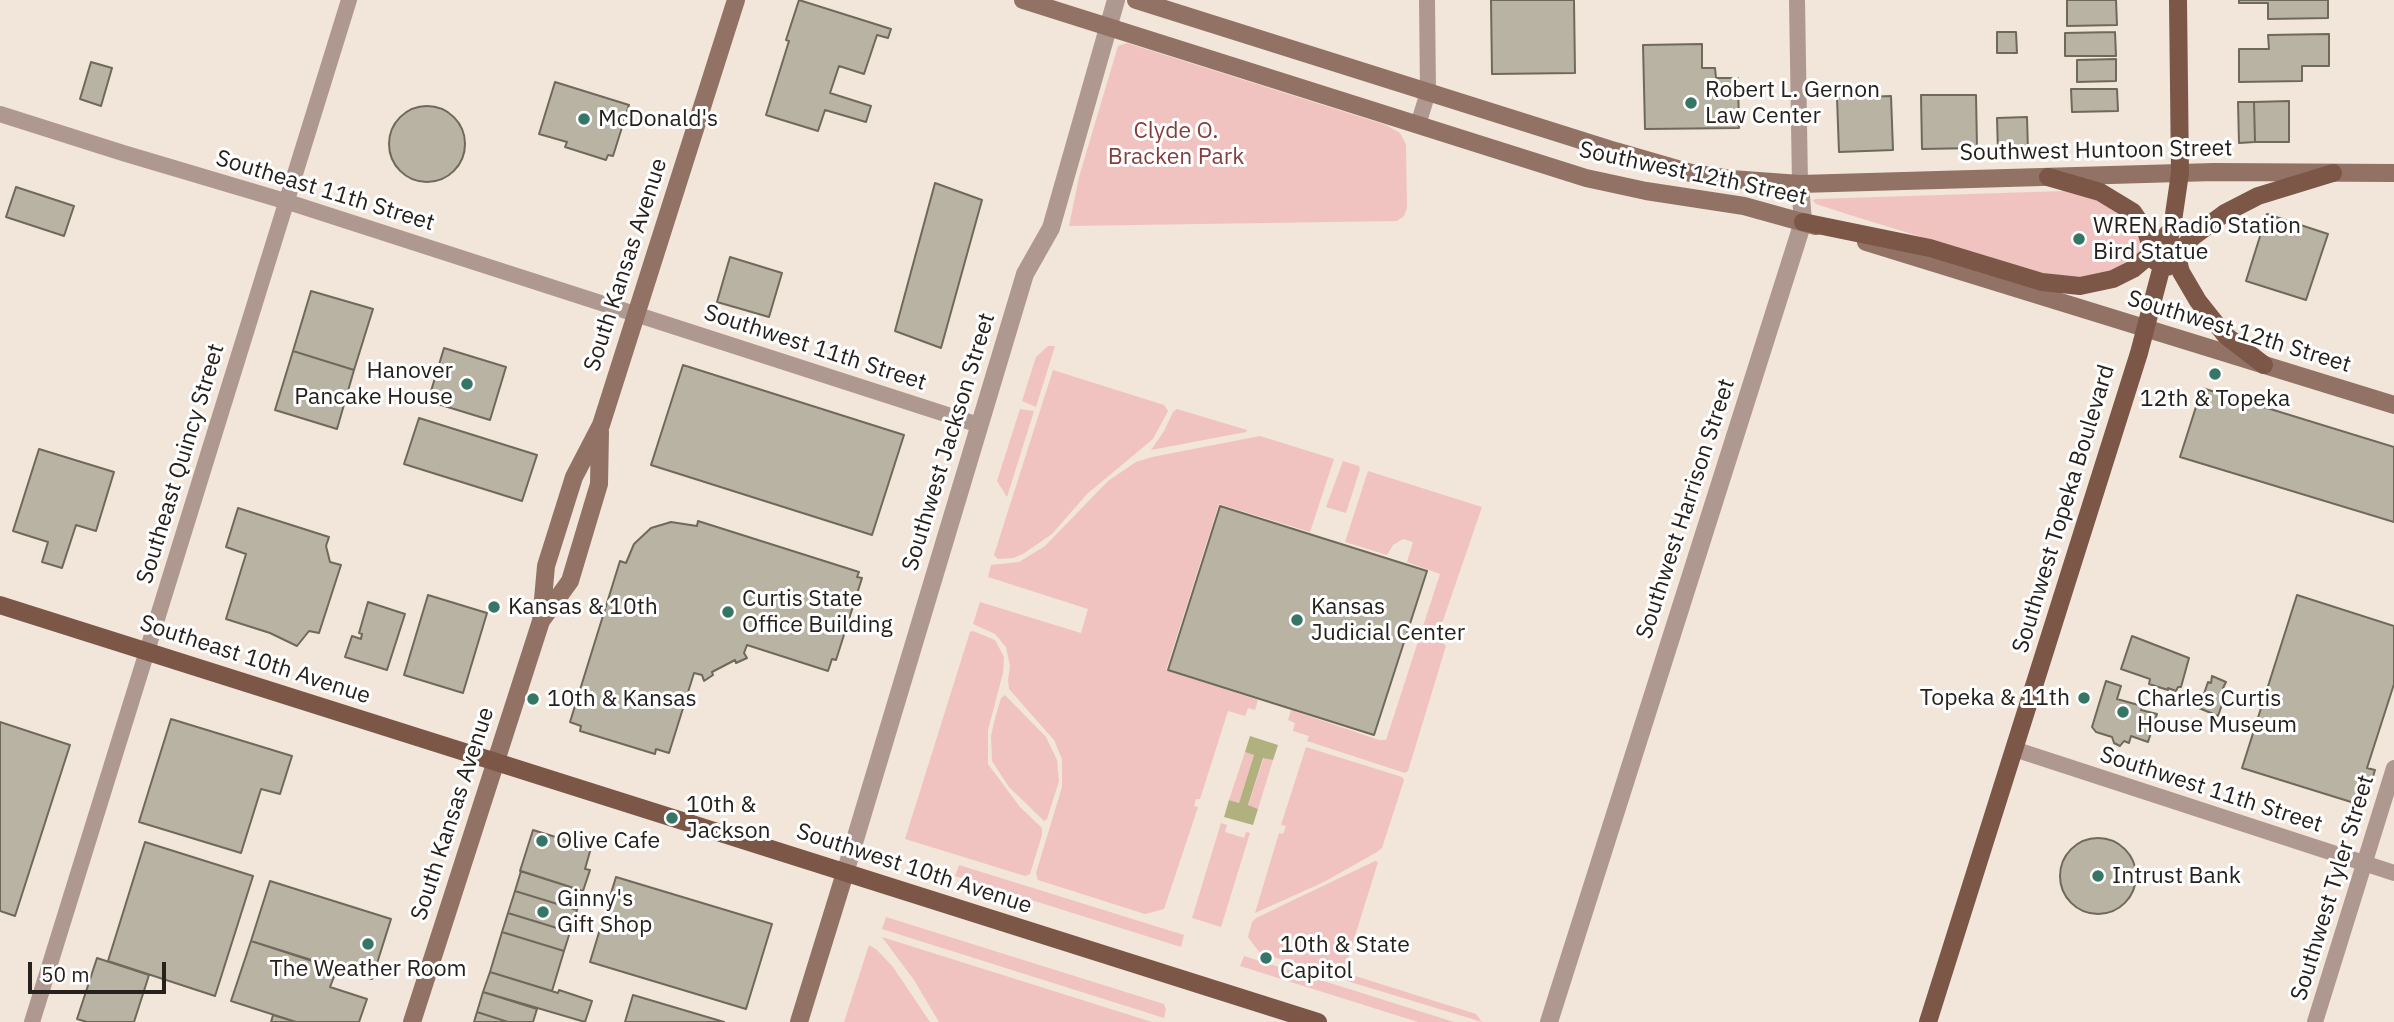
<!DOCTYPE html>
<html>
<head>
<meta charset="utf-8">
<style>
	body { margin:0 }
	#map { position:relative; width:2394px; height:1022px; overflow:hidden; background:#f2e5d9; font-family:"IBM Plex Sans",sans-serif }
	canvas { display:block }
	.scale { position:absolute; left:28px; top:962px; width:138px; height:32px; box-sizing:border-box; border:4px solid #26211d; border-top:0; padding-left:9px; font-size:21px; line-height:24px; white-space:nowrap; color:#26211d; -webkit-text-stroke:5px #fff; paint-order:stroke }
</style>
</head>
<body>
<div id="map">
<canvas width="2394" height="1022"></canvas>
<div class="scale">50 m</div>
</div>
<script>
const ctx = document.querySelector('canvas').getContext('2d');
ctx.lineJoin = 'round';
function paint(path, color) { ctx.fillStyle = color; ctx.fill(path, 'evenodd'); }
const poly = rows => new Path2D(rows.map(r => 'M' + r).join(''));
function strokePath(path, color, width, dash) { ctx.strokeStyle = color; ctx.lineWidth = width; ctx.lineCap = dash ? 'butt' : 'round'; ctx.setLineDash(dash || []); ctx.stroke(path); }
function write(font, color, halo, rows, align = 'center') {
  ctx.font = font + ' "IBM Plex Sans",sans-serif'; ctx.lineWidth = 6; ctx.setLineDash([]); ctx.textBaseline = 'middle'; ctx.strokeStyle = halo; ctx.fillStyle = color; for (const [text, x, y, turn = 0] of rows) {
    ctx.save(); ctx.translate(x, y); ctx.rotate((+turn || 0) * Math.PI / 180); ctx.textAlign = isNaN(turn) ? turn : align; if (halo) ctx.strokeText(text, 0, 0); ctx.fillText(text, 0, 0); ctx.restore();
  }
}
const green = poly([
	[1127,43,1386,125,1400,133,1406,144,1407,208,1404,216,1397,221,1069,226,1079,177,1118,46],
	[2064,191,2090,195,2123,216,2140,236,2142,246,2134,260,2109,273,2087,278,2045,275,1850,215,1816,204,1813,201,1815,199],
	[1048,346,1055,346,1036,407,1022,401,1036,357],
	[1053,370,1164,405,1168,411,1153,439,1087,494,1052,534,1023,554,1013,558,998,559,994,555],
	[1020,409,1034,411,1007,497,997,481],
	[1177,409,1247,430,1246,432,1151,450,1164,431,1173,412],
	[1260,436,1334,459,1310,532,1219,504,1166,670,1258,700,1255,710,1248,708,1245,716,1228,711,1200,799,1196,799,1194,806,1198,807,1164,909,1145,914,1038,880,1036,873,1062,787,1062,759,1054,740,1009,689,1008,680,1010,666,1006,647,995,634,973,624,980,602,1081,633,1088,609,988,577,991,565,1019,562,1045,546,1108,481,1136,462,1152,457],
	[1343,461,1359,466,1360,469,1346,513,1326,507],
	[1368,471,1482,507,1437,638,1446,646,1408,771,1405,773,1307,741,1309,736,1293,731,1295,723,1288,720,1291,710,1379,740,1386,740,1440,574,1407,562,1413,542,1403,539,1393,545,1387,555,1345,542],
	[973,631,995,640,1004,657,1003,673,988,730,988,764,1020,807,1042,828,1042,835,1030,874,1025,876,905,839,970,632],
	[1005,695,1046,737,1057,760,1059,781,1047,819,1044,821,1009,787,992,761,991,736,994,722,1001,698],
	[1306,747,1402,777,1404,780,1382,848,1377,852,1324,882,1255,913,1279,833,1283,834,1286,826,1281,825],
	[1245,752,1254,755,1239,803,1229,800],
	[1264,757,1273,760,1258,809,1248,806],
	[1221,823,1227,825,1225,832,1244,838,1246,832,1250,833,1221,927,1192,918],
	[1375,861,1378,862,1342,978,1260,953,1248,937,1252,922,1256,918],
	[959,865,1184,935,1181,947,955,876],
	[886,917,1164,1004,1166,1009,1164,1018,882,929],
	[882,937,1152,1022,939,1022,914,980],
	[869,945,877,950,893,967,930,1022,844,1022],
	[1244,956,1454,1022,1418,1022,1240,966],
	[1349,974,1476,1014,1482,1022,1347,981]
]);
const water = poly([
	[1250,736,1278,745,1273,760,1263,758,1248,805,1258,809,1253,825,1224,817,1229,800,1239,803,1254,755,1245,752]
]);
const building = poly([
	[799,0,891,29,888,38,877,35,864,74,839,66,830,93,871,106,866,122,825,110,818,131,766,115,789,41,786,40,799,0],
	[1491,0,1574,0,1575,73,1492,74,1491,0],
	[2067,0,2116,0,2117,25,2067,26,2067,0],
	[2239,0,2328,0,2328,18,2268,19,2268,3,2239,3,2239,0],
	[1997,32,2016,32,2017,53,1997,53,1997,32],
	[2115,32,2116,56,2065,56,2065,33,2115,32],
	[2329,34,2329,66,2302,66,2302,81,2239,82,2239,49,2269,49,2268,35,2329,34],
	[1702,44,1702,68,1715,68,1716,78,1738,78,1739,128,1645,129,1643,45,1702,44],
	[2116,59,2116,81,2077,82,2077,60,2116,59],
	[91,62,112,68,101,106,80,99,91,62],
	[555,82,629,105,613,156,608,155,606,160,565,147,567,142,539,134,555,82],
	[2071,89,2117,89,2118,111,2072,112,2071,89],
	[1921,95,1976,95,1977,148,1922,149,1921,95],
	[1891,96,1893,150,1839,152,1837,98,1891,96],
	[2289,101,2289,142,2255,142,2254,102,2289,101],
	[2238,102,2254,102,2255,142,2239,143,2238,102],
	'389 144a38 38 0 1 1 76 0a38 38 0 1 1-76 0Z',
	[2027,117,2028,152,1998,153,1997,118,2027,117],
	[935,183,982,200,941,348,895,331,935,183],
	[16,187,74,206,64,236,6,217,16,187],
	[2267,214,2328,234,2306,300,2246,281,2267,214],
	[730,257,782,273,769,317,717,302,730,257],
	[311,291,373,309,354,370,293,351,311,291],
	[444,348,506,367,490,420,428,401,444,348],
	[293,351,354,370,337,429,275,410,293,351],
	[683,365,904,435,872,535,651,465,683,365],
	[2202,388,2394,447,2394,522,2180,457,2202,388],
	[419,418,537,455,522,501,404,464,419,418],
	[39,449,114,472,96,531,76,525,62,568,42,562,48,542,13,531,39,449],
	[1220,506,1427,571,1374,735,1168,670,1220,506],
	[238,508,329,537,326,546,330,562,341,565,319,633,309,631,297,646,270,633,226,619,246,554,226,547,238,508],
	[698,521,859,572,857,577,862,578,836,660,832,659,828,671,747,645,744,653,747,658,736,663,735,660,712,672,713,675,704,681,702,675,694,673,669,753,656,749,655,754,580,731,581,726,570,722,620,561,626,563,634,544,651,528,671,522,697,526,698,521],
	[428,595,487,613,463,693,404,675,428,595],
	[2297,595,2394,626,2394,684,2367,768,2375,770,2364,806,2242,768,2297,595],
	[368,602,405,614,387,670,345,657,352,636,361,639,362,634,359,633,368,602],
	[2132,636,2189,658,2181,687,2178,687,2176,691,2168,688,2168,690,2149,684,2150,679,2121,669,2132,636],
	[2212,676,2226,682,2223,688,2227,690,2218,716,2199,708,2208,682,2211,683,2212,676],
	[2106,681,2121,686,2117,699,2142,706,2141,710,2157,714,2148,742,2131,736,2129,743,2124,741,2120,746,2114,743,2112,737,2096,732,2092,727,2106,681],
	[171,719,292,756,280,794,261,789,241,853,139,822,171,719],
	[0,722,70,745,15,916,0,911,0,722],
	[533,830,591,848,585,869,590,870,583,891,520,871,533,830],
	'2060 876a38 38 0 1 1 76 0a38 38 0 1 1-76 0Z',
	[145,842,253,876,215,996,108,961,145,842],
	[521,871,583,891,577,910,515,891,521,871],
	[616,877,772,924,746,1009,590,962,616,877],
	[270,881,391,919,372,979,251,941,270,881],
	[515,891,577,910,570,932,508,913,515,891],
	[508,913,570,932,564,951,502,932,508,913],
	[502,932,564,951,552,991,490,972,502,932],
	[251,941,337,969,330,987,367,999,359,1022,296,1022,231,1001,251,941],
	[97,958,149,975,134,1022,87,1022,77,1019,97,958],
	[490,972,558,993,559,990,592,1001,585,1022,483,992,490,972],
	[483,992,537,1009,533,1022,508,1022,477,1012,483,992],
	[633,995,724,1022,625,1022,633,995],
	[477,1012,508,1022,474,1022,477,1012],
	[273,1015,296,1022,271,1022,273,1015]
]);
const minor = poly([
	[1797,0,1800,184],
	[0,114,123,153,288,202,979,425],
	[1418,125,1428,92,1427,0],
	[2014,749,2394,873],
	[32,1022,349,0],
	[2315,1022,2394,768]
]);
const tertiary = poly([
	[845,873,1025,274,1051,228,1116,0],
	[1549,1022,1803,222,1800,184]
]);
const secondary = poly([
	[1023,0,1586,178,1646,191,1744,206,1816,226],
	[1136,0,1615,151,1691,173,1731,179,1800,184,2214,172,2394,173],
	[1866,242,2394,405],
	[541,621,570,581,599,484,600,432],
	[412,1022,541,621,546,566,574,477,601,425,736,0],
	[799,1022,845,873]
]);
const primary = poly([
	[2048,177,2100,192,2133,212,2146,231,2155,261],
	[1803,222,1930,248,2042,282,2080,286,2113,279,2133,269,2152,253,2168,233],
	[2174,246,2181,272,2198,301,2225,335,2264,365],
	[2167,267,2175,255,2194,236,2225,213,2258,196,2333,173],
	[0,605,1318,1022],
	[1928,1022,2139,353,2172,228,2180,173,2178,0]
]);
const markers = [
	[1691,103,7,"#367664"],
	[584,119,7,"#367664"],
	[2079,239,7,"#367664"],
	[2215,374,7,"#367664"],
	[467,384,7,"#367664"],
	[494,607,7,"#367664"],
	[728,612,7,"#367664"],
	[1297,620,7,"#367664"],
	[2084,698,7,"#367664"],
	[533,699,7,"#367664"],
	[2123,712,7,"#367664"],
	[672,818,7,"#367664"],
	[542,841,7,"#367664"],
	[2098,876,7,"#367664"],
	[543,912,7,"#367664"],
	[368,944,7,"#367664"],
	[1266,958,7,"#367664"]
];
const poiNames = [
	["Robert L. Gernon",1705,90],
	["Law Center",1705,116],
	["McDonald's",598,119],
	["WREN Radio Station",2093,226],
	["Bird Statue",2093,252],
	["Hanover",453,371,"right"],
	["Pancake House",453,397,"right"],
	["12th & Topeka",2215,399,"center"],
	["Curtis State",742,599],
	["Office Building",742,625],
	["Kansas & 10th",508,607],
	["Kansas",1311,607],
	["Judicial Center",1311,633],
	["Topeka & 11th",2070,698,"right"],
	["10th & Kansas",547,699],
	["Charles Curtis",2137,699],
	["House Museum",2137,725],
	["10th &",686,805],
	["Jackson",686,831],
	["Olive Cafe",556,841],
	["Intrust Bank",2112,876],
	["Ginny's",557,899],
	["Gift Shop",557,925],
	["10th & State",1280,945],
	["Capitol",1280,971],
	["The Weather Room",368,969,"center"]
];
const parkNames = [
	["Clyde O.",1176,131],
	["Bracken Park",1176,157]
];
const streetNames = [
	["Southwest Huntoon Street",2096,151,-1],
	["Southwest 12th Street",1693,174,12],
	["Southeast 11th Street",325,191,17],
	["South Kansas Avenue",626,265,-72],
	["Southwest 12th Street",2239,332,17],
	["Southwest 11th Street",815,348,18],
	["Southwest Jackson Street",949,442,-73],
	["Southeast Quincy Street",181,464,-73],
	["Southwest Harrison Street",1686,509,-72],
	["Southwest Topeka Boulevard",2064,509,-73],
	["Southeast 10th Avenue",255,660,18],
	["Southwest 11th Street",2211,790,18],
	["South Kansas Avenue",453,814,-72],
	["Southwest 10th Avenue",914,869,18],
	["Southwest Tyler Street",2333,888,-73]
];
paint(green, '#f1c3c0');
paint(water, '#b1b180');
paint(building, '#b9b3a4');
strokePath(building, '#6f695c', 2);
strokePath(minor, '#ae988f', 16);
strokePath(tertiary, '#ae988f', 18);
strokePath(secondary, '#917264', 18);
strokePath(primary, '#7c5647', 18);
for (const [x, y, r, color] of markers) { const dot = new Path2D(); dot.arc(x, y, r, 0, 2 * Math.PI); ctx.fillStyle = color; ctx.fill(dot); strokePath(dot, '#fff', 2.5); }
write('23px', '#26211d', '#fff', poiNames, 'left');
write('23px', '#843e3e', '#fff', parkNames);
write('23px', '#26211d', '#fff', streetNames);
</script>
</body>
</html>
